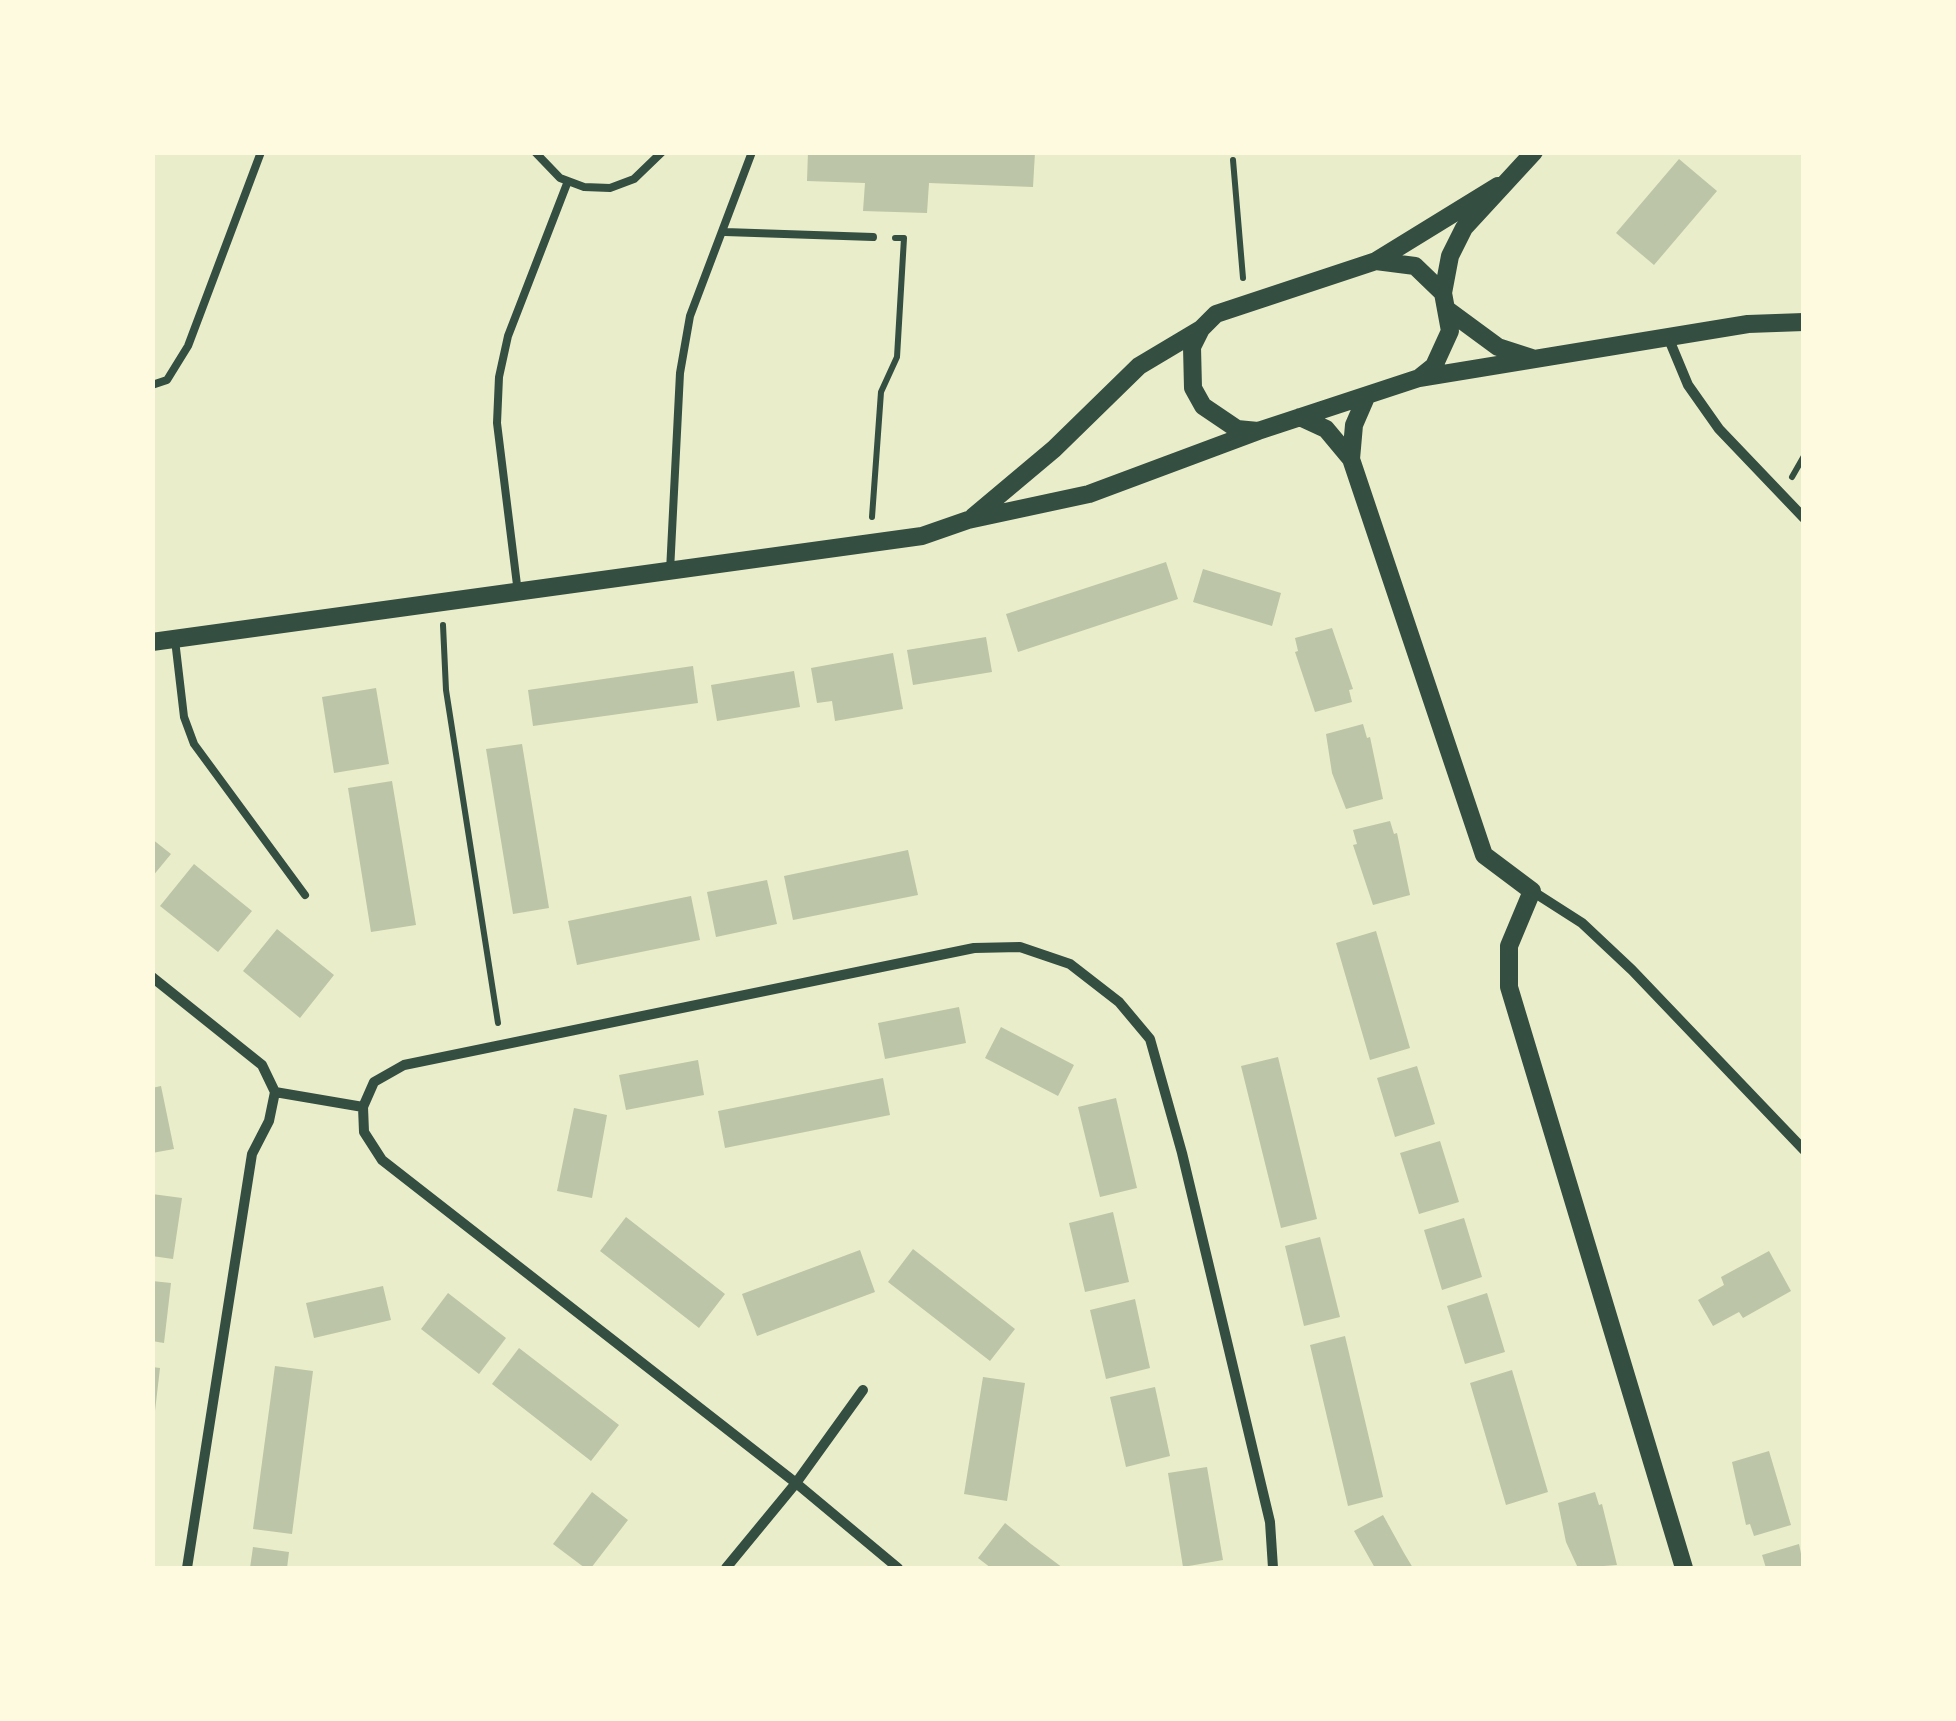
<!DOCTYPE html>
<html>
<head>
<meta charset="utf-8">
<style>
	body { margin:0 }
	#map { position:relative; width:1956px; height:1721px; overflow:hidden; background:#e9edc9; font-family:Manrope,sans-serif }
	canvas { display:block }
	.frame { position:absolute; inset:0; border:155px solid #fefae0; pointer-events:none }
</style>
</head>
<body>
<div id="map">
<canvas width="1956" height="1721"></canvas>
<div class="frame"></div>
</div>
<script>
const ctx = document.querySelector('canvas').getContext('2d');
ctx.lineJoin = 'round';
function paint(path, color) { ctx.fillStyle = color; ctx.fill(path, 'evenodd'); }
const poly = rows => new Path2D(rows.map(r => 'M' + r).join(''));
function strokePath(path, color, width, dash) { ctx.strokeStyle = color; ctx.lineWidth = width; ctx.lineCap = dash ? 'butt' : 'round'; ctx.setLineDash(dash || []); ctx.stroke(path); }
const building = poly([
	[808,152,1035,152,1033,187,929,183,927,213,863,211,865,183,807,181],
	[1679,159,1717,191,1654,265,1616,233],
	[1166,562,1178,599,1018,652,1006,614],
	[1203,569,1281,593,1272,626,1193,602],
	[1332,628,1353,689,1349,690,1352,702,1315,712,1295,652,1298,651,1295,638],
	[986,637,992,672,913,685,907,650],
	[893,653,903,709,835,721,832,701,817,703,811,668],
	[693,666,698,703,533,726,528,690],
	[794,671,800,707,717,721,711,685],
	[376,688,389,764,334,773,322,697],
	[1363,724,1367,738,1370,737,1383,799,1346,809,1332,773,1326,734],
	[522,744,549,908,513,914,486,749],
	[392,781,416,925,371,932,348,788],
	[1390,821,1394,834,1397,833,1410,895,1373,905,1353,845,1357,844,1353,830],
	[152,839,171,854,152,877],
	[908,850,918,895,793,920,784,876],
	[194,864,252,911,218,952,160,906],
	[767,880,777,924,716,937,707,892],
	[691,896,700,940,577,965,568,921],
	[277,929,334,975,300,1018,243,971],
	[1376,931,1410,1048,1370,1060,1336,943],
	[959,1007,966,1043,885,1059,878,1023],
	[1001,1027,1074,1065,1058,1096,985,1058],
	[1278,1057,1317,1219,1281,1228,1241,1066],
	[698,1060,704,1095,626,1110,619,1075],
	[1417,1066,1435,1124,1395,1137,1377,1078],
	[883,1078,890,1115,725,1148,718,1111],
	[161,1086,174,1149,152,1153,152,1088],
	[1116,1098,1137,1188,1100,1197,1078,1107],
	[574,1108,607,1115,592,1198,557,1191],
	[1440,1141,1459,1202,1419,1214,1400,1153],
	[152,1194,182,1198,173,1259,152,1256],
	[1113,1212,1129,1282,1085,1292,1069,1223],
	[626,1217,725,1294,699,1328,600,1251],
	[1464,1218,1482,1277,1442,1290,1424,1230],
	[1320,1237,1340,1317,1304,1326,1285,1246],
	[913,1249,1015,1329,990,1361,888,1282],
	[860,1250,875,1292,757,1336,742,1294],
	[1769,1251,1791,1291,1743,1318,1739,1312,1713,1326,1698,1300,1724,1285,1721,1277],
	[152,1281,171,1283,164,1343,152,1341],
	[383,1286,391,1320,314,1338,306,1303],
	[448,1293,506,1338,479,1374,421,1329],
	[1487,1293,1505,1352,1465,1364,1447,1306],
	[1135,1299,1150,1368,1106,1379,1090,1310],
	[1345,1336,1383,1497,1348,1506,1310,1345],
	[519,1348,619,1425,591,1461,492,1384],
	[275,1366,313,1371,292,1534,253,1529],
	[152,1367,160,1368,155,1411,152,1411],
	[1512,1370,1548,1492,1506,1505,1470,1383],
	[983,1377,1025,1383,1007,1501,964,1494],
	[1155,1387,1170,1456,1126,1467,1110,1397],
	[1769,1451,1791,1525,1754,1536,1750,1524,1746,1525,1732,1462],
	[1207,1467,1223,1560,1183,1567,1168,1473],
	[592,1492,628,1520,591,1568,585,1568,553,1544],
	[1595,1492,1599,1505,1602,1504,1617,1565,1578,1568,1566,1542,1558,1503],
	[1383,1515,1404,1553,1413,1568,1375,1568,1354,1531],
	[1005,1523,1031,1544,1063,1568,991,1568,978,1558],
	[1799,1544,1804,1568,1766,1568,1762,1555],
	[253,1547,289,1552,287,1568,250,1568]
]);
const path = poly([
	[1233,160,1243,278],
	[1792,477,1804,456],
	[872,517,881,392,897,357,904,238,895,238],
	[443,625,446,690,498,1023]
]);
const service = poly([
	[535,152,560,178,584,187,610,188,634,179,662,152],
	[725,232,873,237],
	[152,385,167,380,188,346,261,152],
	[670,571,680,373,690,316,752,152],
	[518,593,497,423,499,377,508,336,568,181],
	[175,640,184,717,194,744,305,895]
]);
const minor = poly([
	[1668,337,1688,385,1719,429,1804,518],
	[1532,891,1582,923,1632,970,1804,1150],
	[152,977,262,1065,275,1092,363,1107,364,1132,382,1160,796,1483,898,1568],
	[363,1107,374,1082,404,1065,974,948,1020,947,1070,964,1119,1002,1150,1039,1182,1153,1270,1522,1273,1568],
	[187,1568,252,1154,269,1121,275,1092],
	[726,1568,796,1483,863,1390]
]);
const tertiary = poly([
	[1376,261,1415,266,1443,293,1450,331,1434,366,1419,378,1258,431,1237,429,1203,406,1193,388,1192,347,1201,329,1216,314,1376,261,1498,186],
	[1443,293,1450,256,1464,228,1534,152],
	[1449,311,1498,347,1532,358],
	[1419,378,1748,324,1804,322],
	[1300,417,1326,429,1351,459,1484,855,1532,891,1509,946,1509,987,1684,1568],
	[1351,459,1354,425,1367,395],
	[973,517,1054,449,1139,366,1201,329],
	[152,642,922,536,968,520,1089,494,1258,431]
]);
paint(building, '#bcc5a7');
strokePath(path, '#344e41', 6);
strokePath(service, '#344e41', 8);
strokePath(minor, '#344e41', 10);
strokePath(tertiary, '#344e41', 18);
</script>
</body>
</html>
